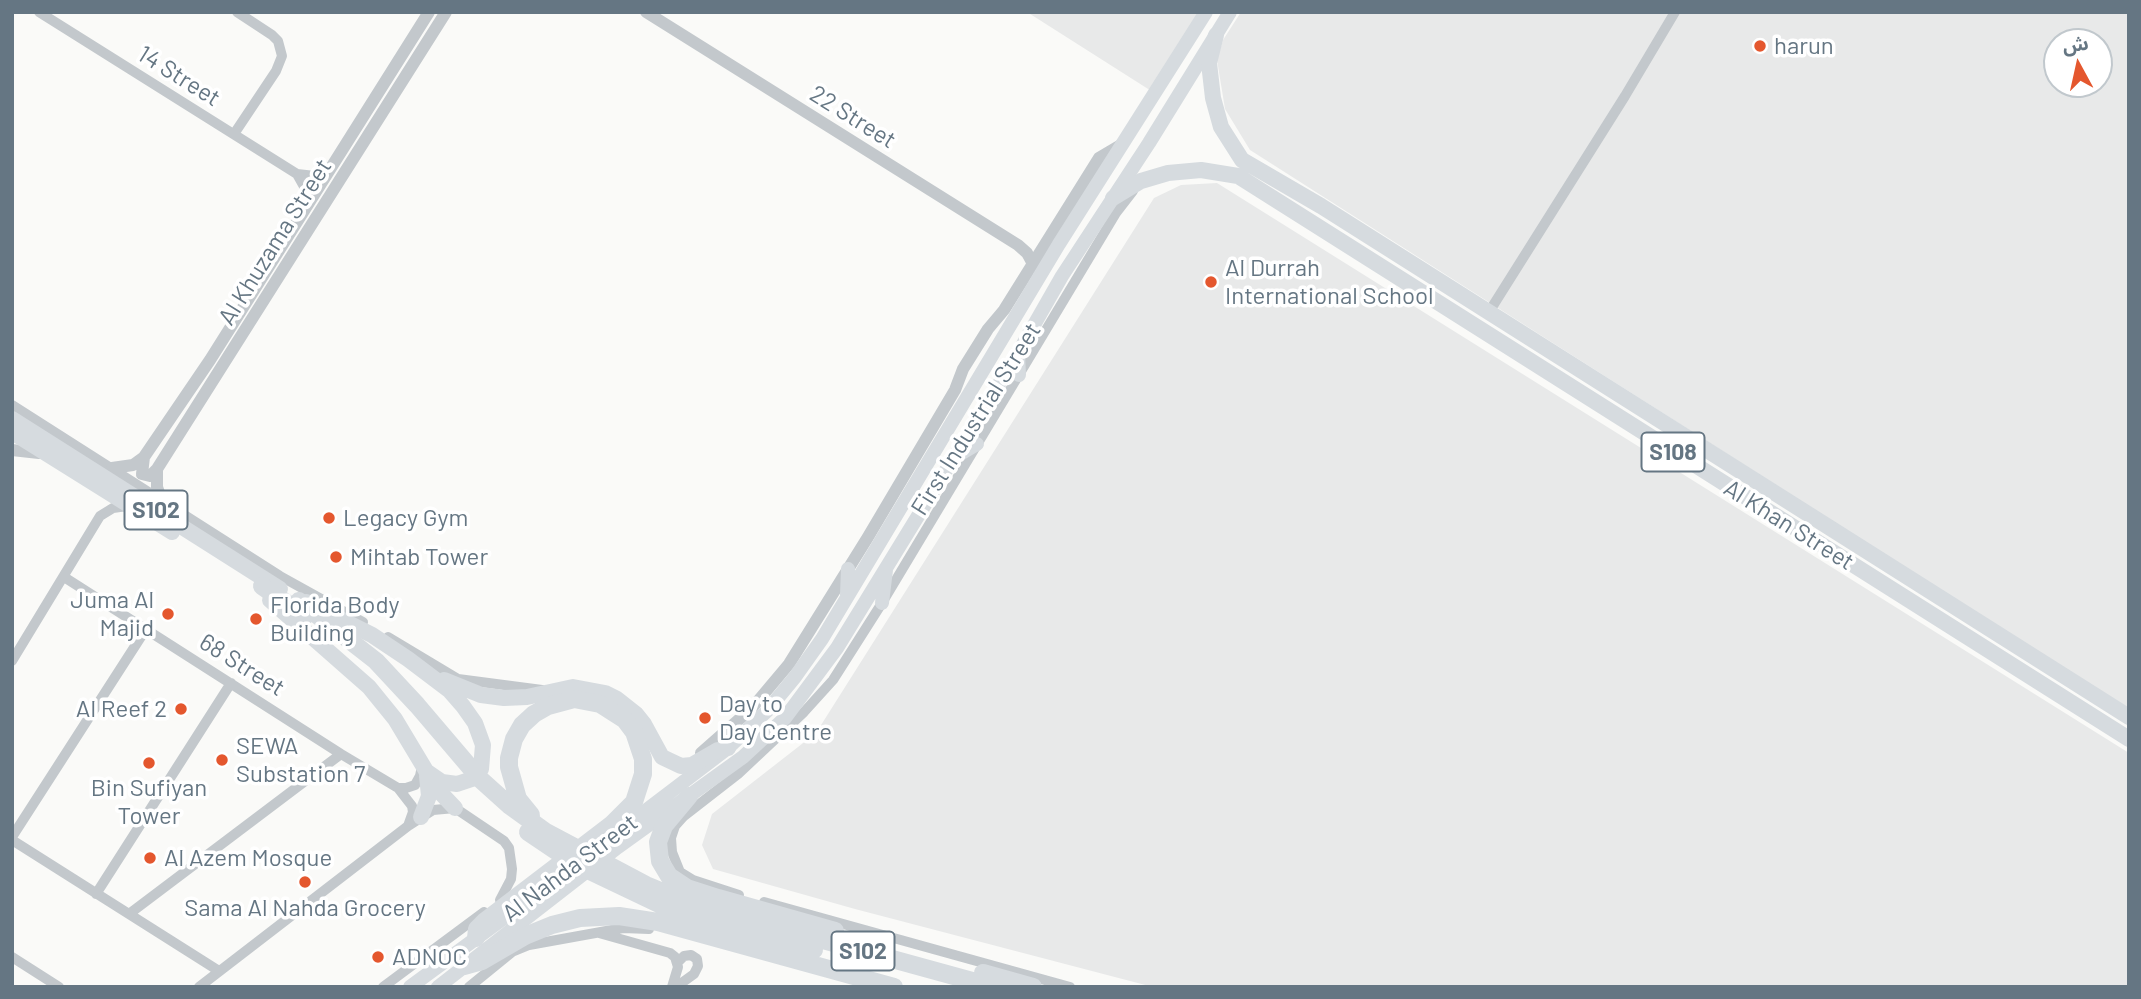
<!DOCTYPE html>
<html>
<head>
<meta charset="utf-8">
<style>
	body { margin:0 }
	#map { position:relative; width:2141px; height:999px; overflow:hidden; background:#fafaf8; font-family:Barlow,"Noto Sans Arabic",sans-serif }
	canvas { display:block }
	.frame { position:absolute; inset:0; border:14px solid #657683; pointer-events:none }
	.north { position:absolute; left:2043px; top:28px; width:70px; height:70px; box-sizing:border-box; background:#fff; border:2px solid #c1c8cd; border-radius:50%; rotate:352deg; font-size:19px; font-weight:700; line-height:28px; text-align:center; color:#657683 }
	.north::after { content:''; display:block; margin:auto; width:24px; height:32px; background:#e4572e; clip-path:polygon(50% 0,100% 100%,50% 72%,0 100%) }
</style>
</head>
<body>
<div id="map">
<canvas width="2141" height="999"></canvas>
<div class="frame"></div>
<div class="north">ش</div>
</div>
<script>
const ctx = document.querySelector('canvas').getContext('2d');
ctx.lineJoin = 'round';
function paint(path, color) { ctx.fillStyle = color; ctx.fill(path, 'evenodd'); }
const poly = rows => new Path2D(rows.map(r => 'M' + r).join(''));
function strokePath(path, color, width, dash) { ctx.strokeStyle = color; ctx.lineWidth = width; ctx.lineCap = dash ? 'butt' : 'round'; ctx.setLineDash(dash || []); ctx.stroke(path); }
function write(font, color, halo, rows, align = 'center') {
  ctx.font = font + ' Barlow,sans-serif'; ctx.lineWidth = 7; ctx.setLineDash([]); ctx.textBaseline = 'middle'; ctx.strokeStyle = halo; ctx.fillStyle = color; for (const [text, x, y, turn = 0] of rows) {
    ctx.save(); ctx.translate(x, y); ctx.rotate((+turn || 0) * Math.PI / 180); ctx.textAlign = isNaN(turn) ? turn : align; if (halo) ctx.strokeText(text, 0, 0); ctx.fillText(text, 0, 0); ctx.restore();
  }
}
const built = poly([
	[1027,12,1206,12,1156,94],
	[1241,12,2129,12,2129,710,1250,150,1225,109,1217,60,1223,40],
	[2057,42,2099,42,2099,84,2057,84],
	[1217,183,2129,753,2129,987,1153,987,855,909,713,869,702,845,712,814,816,733,1154,198,1181,185]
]);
const minor = poly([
	[39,12,297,174,315,176,326,173],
	[234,134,276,71,282,56,278,41,272,35,237,12],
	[297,174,306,190,309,203],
	[1489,312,1625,96,1675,12],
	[12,405,280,576,363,622],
	[64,577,341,754,398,788,412,806,413,812,408,826],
	[388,637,458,679,542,690],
	[12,661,100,516,113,508,127,506],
	[398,788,406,788,415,785,420,776,422,766],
	[12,837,146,629],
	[12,840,219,971],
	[96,894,231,683],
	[739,895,693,880,680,872,672,852,671,838,675,826,684,816,738,774,804,712,833,680,882,603,1116,213,1133,191],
	[764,902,1070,987],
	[129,914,341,754],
	[599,933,670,953,675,957,678,967,672,987],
	[12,957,59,987],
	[199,987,408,826,433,810,455,808,504,841,509,848,512,869,511,879,500,900],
	[383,987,484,912],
	[469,987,512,952,529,945,623,928,649,929],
	[676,987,694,974,698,966,697,959,691,955,684,956,678,962]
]);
const tertiary = poly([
	[646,12,1018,245,1027,253,1033,264],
	[12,450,39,453],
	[144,457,142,474,150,476,157,469],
	[112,468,133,465,144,457,210,360,429,12],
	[161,499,157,487,157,469,446,12],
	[701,753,752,708,789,664,868,537,955,390,963,369,988,329,1004,310,1099,158,1121,145]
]);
const secondary = poly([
	[1018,353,1019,375],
	[955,457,977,444],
	[847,595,848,569],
	[882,603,886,570],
	[410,987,535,895,728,748,767,711,795,677,822,639,1059,244,1206,12],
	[438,987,618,847,743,757,785,718,837,648,1018,353,1062,276,1149,143,1230,12]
]);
const primary = poly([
	[1216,35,1209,63,1213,98,1221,127,1242,160,1321,206,2129,717],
	[1113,198,1141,181,1168,173,1201,170,1238,176,2129,739],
	[12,419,280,589],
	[12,432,172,532],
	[270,600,369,687,395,719,437,789,455,808],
	[306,602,372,635,408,659,449,690,463,706,475,723,483,745,481,769,472,779,457,784,442,782,426,771],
	[444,680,481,695,504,698,527,697,573,687,605,693,617,699,636,714,644,724,662,757,681,766,692,765,718,750,728,748],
	[421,817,429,796,427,776]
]);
const motorway = poly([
	[262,586,305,616],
	[299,601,376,661,417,705,480,779,510,806,546,832,646,885,692,904,994,987],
	[689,796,664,826,658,842,660,861,669,876,687,888,718,898,835,931],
	[528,832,577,865,663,906,723,926,814,950],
	[476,938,477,929,484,922,611,825,634,802,643,774,643,759,634,732,625,720,600,704,574,699,548,706,534,714,522,725,514,739,509,758,509,767,518,799,531,815],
	[464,966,482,961,525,936,552,925,580,918,619,916,658,922,894,987],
	[983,973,1033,987]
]);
const markers = [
	[1760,46,7,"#e4572e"],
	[1211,282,7,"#e4572e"],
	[329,518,7,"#e4572e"],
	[336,557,7,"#e4572e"],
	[168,614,7,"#e4572e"],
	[256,619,7,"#e4572e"],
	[181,709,7,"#e4572e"],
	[705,718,7,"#e4572e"],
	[222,760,7,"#e4572e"],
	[149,763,7,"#e4572e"],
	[150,858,7,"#e4572e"],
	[305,882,7,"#e4572e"],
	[378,957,7,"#e4572e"]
];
const shields = [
	[1673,452,63],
	[156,510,63],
	[863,951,63]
];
const shieldNames = [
	["S108",1673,452],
	["S102",156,510],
	["S102",863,951]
];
const poiNames = [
	["harun",1774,46],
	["Al Durrah",1225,268],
	["International School",1225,296],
	["Legacy Gym",343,518],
	["Mihtab Tower",350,557],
	["Juma Al",154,600,"right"],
	["Majid",154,628,"right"],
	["Florida Body",270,605],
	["Building",270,633],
	["Day to",719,704],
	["Day Centre",719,732],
	["Al Reef 2",167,709,"right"],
	["SEWA",236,746],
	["Substation 7",236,774],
	["Bin Sufiyan",149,788,"center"],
	["Tower",149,816,"center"],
	["Al Azem Mosque",164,858],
	["Sama Al Nahda Grocery",305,908,"center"],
	["ADNOC",392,957]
];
const streetNames = [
	["14 Street",179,76,32],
	["22 Street",853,117,32],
	["Al Khuzama Street",275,242,-58],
	["First Industrial Street",976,419,-58],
	["Al Khan Street",1789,525,32],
	["68 Street",242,665,32],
	["Al Nahda Street",570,868,-37]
];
paint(built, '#e8e9e9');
strokePath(minor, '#c3c8cc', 10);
strokePath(tertiary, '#c3c8cc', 12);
strokePath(secondary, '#d6dbdf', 14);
strokePath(primary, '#d6dbdf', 16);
strokePath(motorway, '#d6dbdf', 18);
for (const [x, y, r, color] of markers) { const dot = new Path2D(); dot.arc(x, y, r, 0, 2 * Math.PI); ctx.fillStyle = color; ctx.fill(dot); strokePath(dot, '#fff', 2.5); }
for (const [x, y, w] of shields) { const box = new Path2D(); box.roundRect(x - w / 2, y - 19.5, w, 39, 5); ctx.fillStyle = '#fff'; ctx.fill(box); strokePath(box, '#657683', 2); }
write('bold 23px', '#657683', null, shieldNames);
write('24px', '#657683', '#fff', poiNames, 'left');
write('24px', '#657683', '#fff', streetNames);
</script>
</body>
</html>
